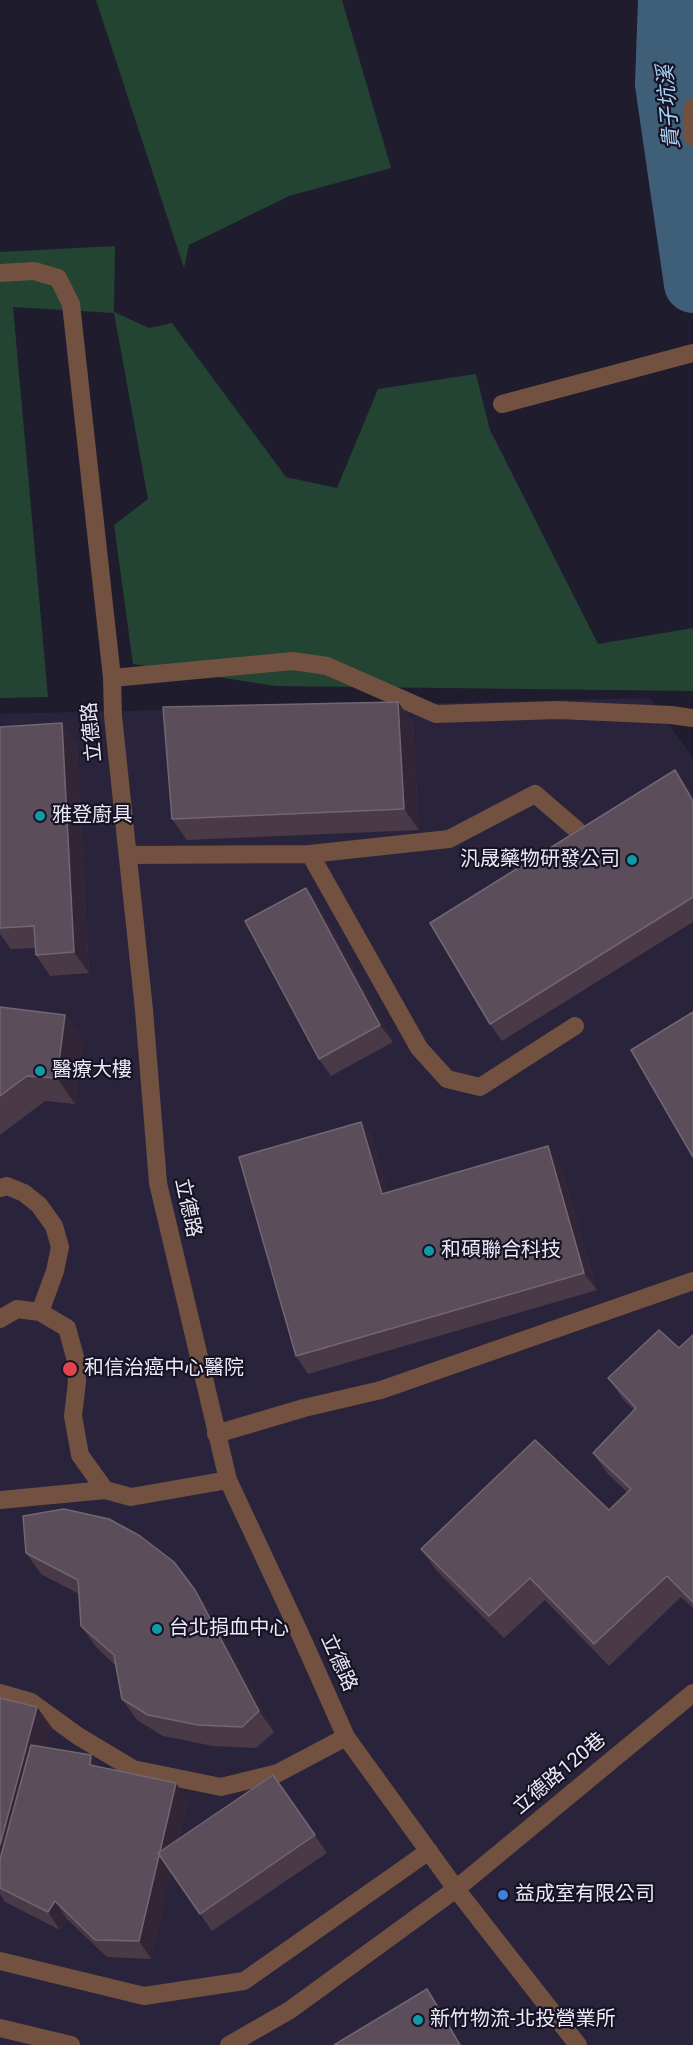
<!DOCTYPE html>
<html>
<head>
<meta charset="utf-8">
<style>
	body { margin:0 }
	canvas { display:block; background:#1f1c2e }
</style>
</head>
<body>
<canvas width="693" height="2045"></canvas>
<script>
const ctx = document.querySelector('canvas').getContext('2d');
ctx.lineJoin = 'round';
function paint(path, color) { ctx.fillStyle = color; ctx.fill(path, 'evenodd'); }
const poly = rows => new Path2D(rows.map(r => 'M' + r).join(''));
function strokePath(path, color, width, dash) { ctx.strokeStyle = color; ctx.lineWidth = width; ctx.lineCap = dash ? 'butt' : 'round'; ctx.setLineDash(dash || []); ctx.stroke(path); }
function write(font, color, halo, rows, align = 'center') {
  ctx.font = font + ' Roboto,"Noto Sans TC",sans-serif'; ctx.lineWidth = 4.5; ctx.setLineDash([]); ctx.textBaseline = 'middle'; ctx.strokeStyle = halo; ctx.fillStyle = color; for (const [text, x, y, turn = 0] of rows) {
    ctx.save(); ctx.translate(x, y); ctx.rotate((+turn || 0) * Math.PI / 180); ctx.textAlign = isNaN(turn) ? turn : align; if (halo) ctx.strokeText(text, 0, 0); ctx.fillText(text, 0, 0); ctx.restore();
  }
}
const built = poly([
	[650,698,693,758,693,2045,0,2045,0,714]
]);
const green = poly([
	[96,0,342,0,391,168,289,196,189,245,184,268],
	[115,246,114,312,149,328,172,323,286,477,337,488,378,389,476,374,490,430,598,644,693,628,693,691,276,686,133,664,114,525,148,499,114,313,13,307,48,697,0,698,0,252]
]);
const river = poly([
	[667,0,664,84,693,284]
]);
const lane = poly([
	[693,107,693,137],
	[502,404,693,353],
	[112,678,293,661,327,666,436,714,558,710,671,715,693,718],
	[310,854,419,1048,447,1079,480,1087,575,1026],
	[129,855,310,854,449,839,535,794,577,830],
	[0,1188,7,1186,24,1193,39,1205,54,1226,60,1247,55,1271,40,1312],
	[0,1319,17,1309,40,1312,67,1328,75,1357,77,1382,73,1416,80,1455,105,1490,131,1497,228,1480],
	[216,1434,304,1408,381,1390,693,1281],
	[0,1500,105,1490],
	[0,1693,31,1702,78,1736,133,1769,221,1787,278,1773,346,1737],
	[0,1961,144,1996,244,1981,429,1851],
	[0,2028,71,2045],
	[229,2045,290,2010,456,1889]
]);
const street = poly([
	[0,273,34,271,58,278,71,304,112,678,113,716,144,1010,158,1183,228,1480,301,1636,346,1737,456,1889,578,2045],
	[456,1889,693,1693]
]);
const wall = poly([
	[398,702,413,723,419,830,187,840,172,819],
	[0,727,77,744,89,973,50,976,36,955,35,948,11,949,0,934],
	[675,770,693,798,693,922,502,1041,490,1024],
	[306,888,318,905,393,1042,331,1076,319,1059],
	[0,1007,65,1015,83,1041,75,1104,45,1101,0,1135],
	[361,1122,373,1139,388,1192,560,1164,597,1290,308,1374,296,1356],
	[693,1335,693,1608,681,1597,609,1666,545,1600,504,1638,436,1570,421,1549,609,1510,627,1492,608,1474,593,1453,634,1410,623,1399,608,1378,679,1348],
	[26,1553,195,1590,210,1611,274,1732,256,1748,213,1746,163,1736,137,1720,122,1699,115,1665,96,1647,81,1626,79,1594,41,1574],
	[0,1698,37,1707,52,1728,46,1748,91,1755,100,1767,188,1801,179,1839,273,1775,327,1853,212,1931,171,1872,151,1959,107,1957,67,1919,60,1930,5,1902,0,1894]
]);
const shadedWall = poly([
	[398,702,413,723,419,830,404,809],
	[62,723,77,744,89,973,74,952],
	[675,770,693,798,693,801],
	[306,888,318,905,393,1042,380,1025],
	[65,1015,83,1041,75,1104,57,1078],
	[361,1122,373,1139,394,1212,382,1194],
	[548,1146,560,1164,597,1290,584,1273],
	[195,1590,210,1611,274,1732,259,1711],
	[37,1707,52,1728,8,1892,0,1882,0,1845],
	[91,1755,104,1772,90,1765],
	[176,1783,188,1801,151,1959,139,1941],
	[55,1901,67,1919,60,1930,48,1912]
]);
const building = poly([
	[398,702,404,809,172,819,163,707,398,702],
	[62,723,74,952,36,955,34,926,0,928,0,727,62,723],
	[675,770,693,801,693,897,490,1024,430,923,675,770],
	[306,888,380,1025,319,1059,245,921,306,888],
	[0,1007,65,1015,57,1078,27,1076,0,1096,0,1007],
	[693,1012,693,1157,631,1050,693,1012],
	[361,1122,382,1194,548,1146,584,1273,296,1356,239,1157,361,1122],
	[659,1330,679,1348,693,1335,693,1602,667,1576,594,1644,530,1578,489,1616,421,1549,535,1440,609,1510,631,1489,593,1453,636,1408,608,1378,659,1330],
	[64,1509,109,1519,140,1536,174,1562,195,1590,259,1711,242,1727,198,1725,148,1715,122,1699,114,1655,81,1626,78,1580,26,1553,23,1516,64,1509],
	[0,1698,37,1707,0,1845,0,1698],
	[31,1745,91,1755,90,1765,176,1783,139,1941,95,1940,55,1901,48,1912,0,1888,0,1859,31,1745],
	[273,1775,315,1835,200,1914,158,1853,273,1775],
	[427,1989,460,2045,334,2045,427,1989]
]);
const markers = [
	[40,816,6,"#0f9aa8"],
	[632,860,6,"#0f9aa8"],
	[40,1071,6,"#0f9aa8"],
	[429,1251,6,"#0f9aa8"],
	[70,1369,8,"#e0444e"],
	[157,1629,6,"#0f9aa8"],
	[503,1895,6,"#3f7fe0"],
	[418,2020,6,"#0f9aa8"]
];
const streetNames = [
	["立德路",93,732,-95],
	["立德路",187,1208,78],
	["立德路",338,1663,66],
	["立德路120巷",560,1774,-40]
];
const poiNames = [
	["雅登廚具",52,816],
	["汎晟藥物研發公司",620,860,"right"],
	["醫療大樓",52,1071],
	["和碩聯合科技",441,1251],
	["和信治癌中心醫院",84,1369],
	["台北捐血中心",169,1629],
	["益成室有限公司",515,1895],
	["新竹物流-北投營業所",430,2020]
];
const waterNames = [
	["貴子坑溪",670,107,-95]
];
paint(built, '#29243c');
paint(green, '#234333');
strokePath(river, '#3f5e77', 58);
strokePath(lane, '#725140', 18);
strokePath(street, '#725140', 18);
paint(wall, '#4a3a48');
paint(shadedWall, '#322636');
paint(building, '#5c4d5b');
strokePath(building, '#726673', 1.5);
for (const [x, y, r, color] of markers) { const dot = new Path2D(); dot.arc(x, y, r, 0, 2 * Math.PI); ctx.fillStyle = color; ctx.fill(dot); strokePath(dot, '#161324', 2); }
write('20px', '#eceaf7', '#161324', streetNames);
write('20px', '#eceaf7', '#161324', poiNames, 'left');
write('italic 21px', '#a9d5f9', '#161324', waterNames);
</script>
</body>
</html>
